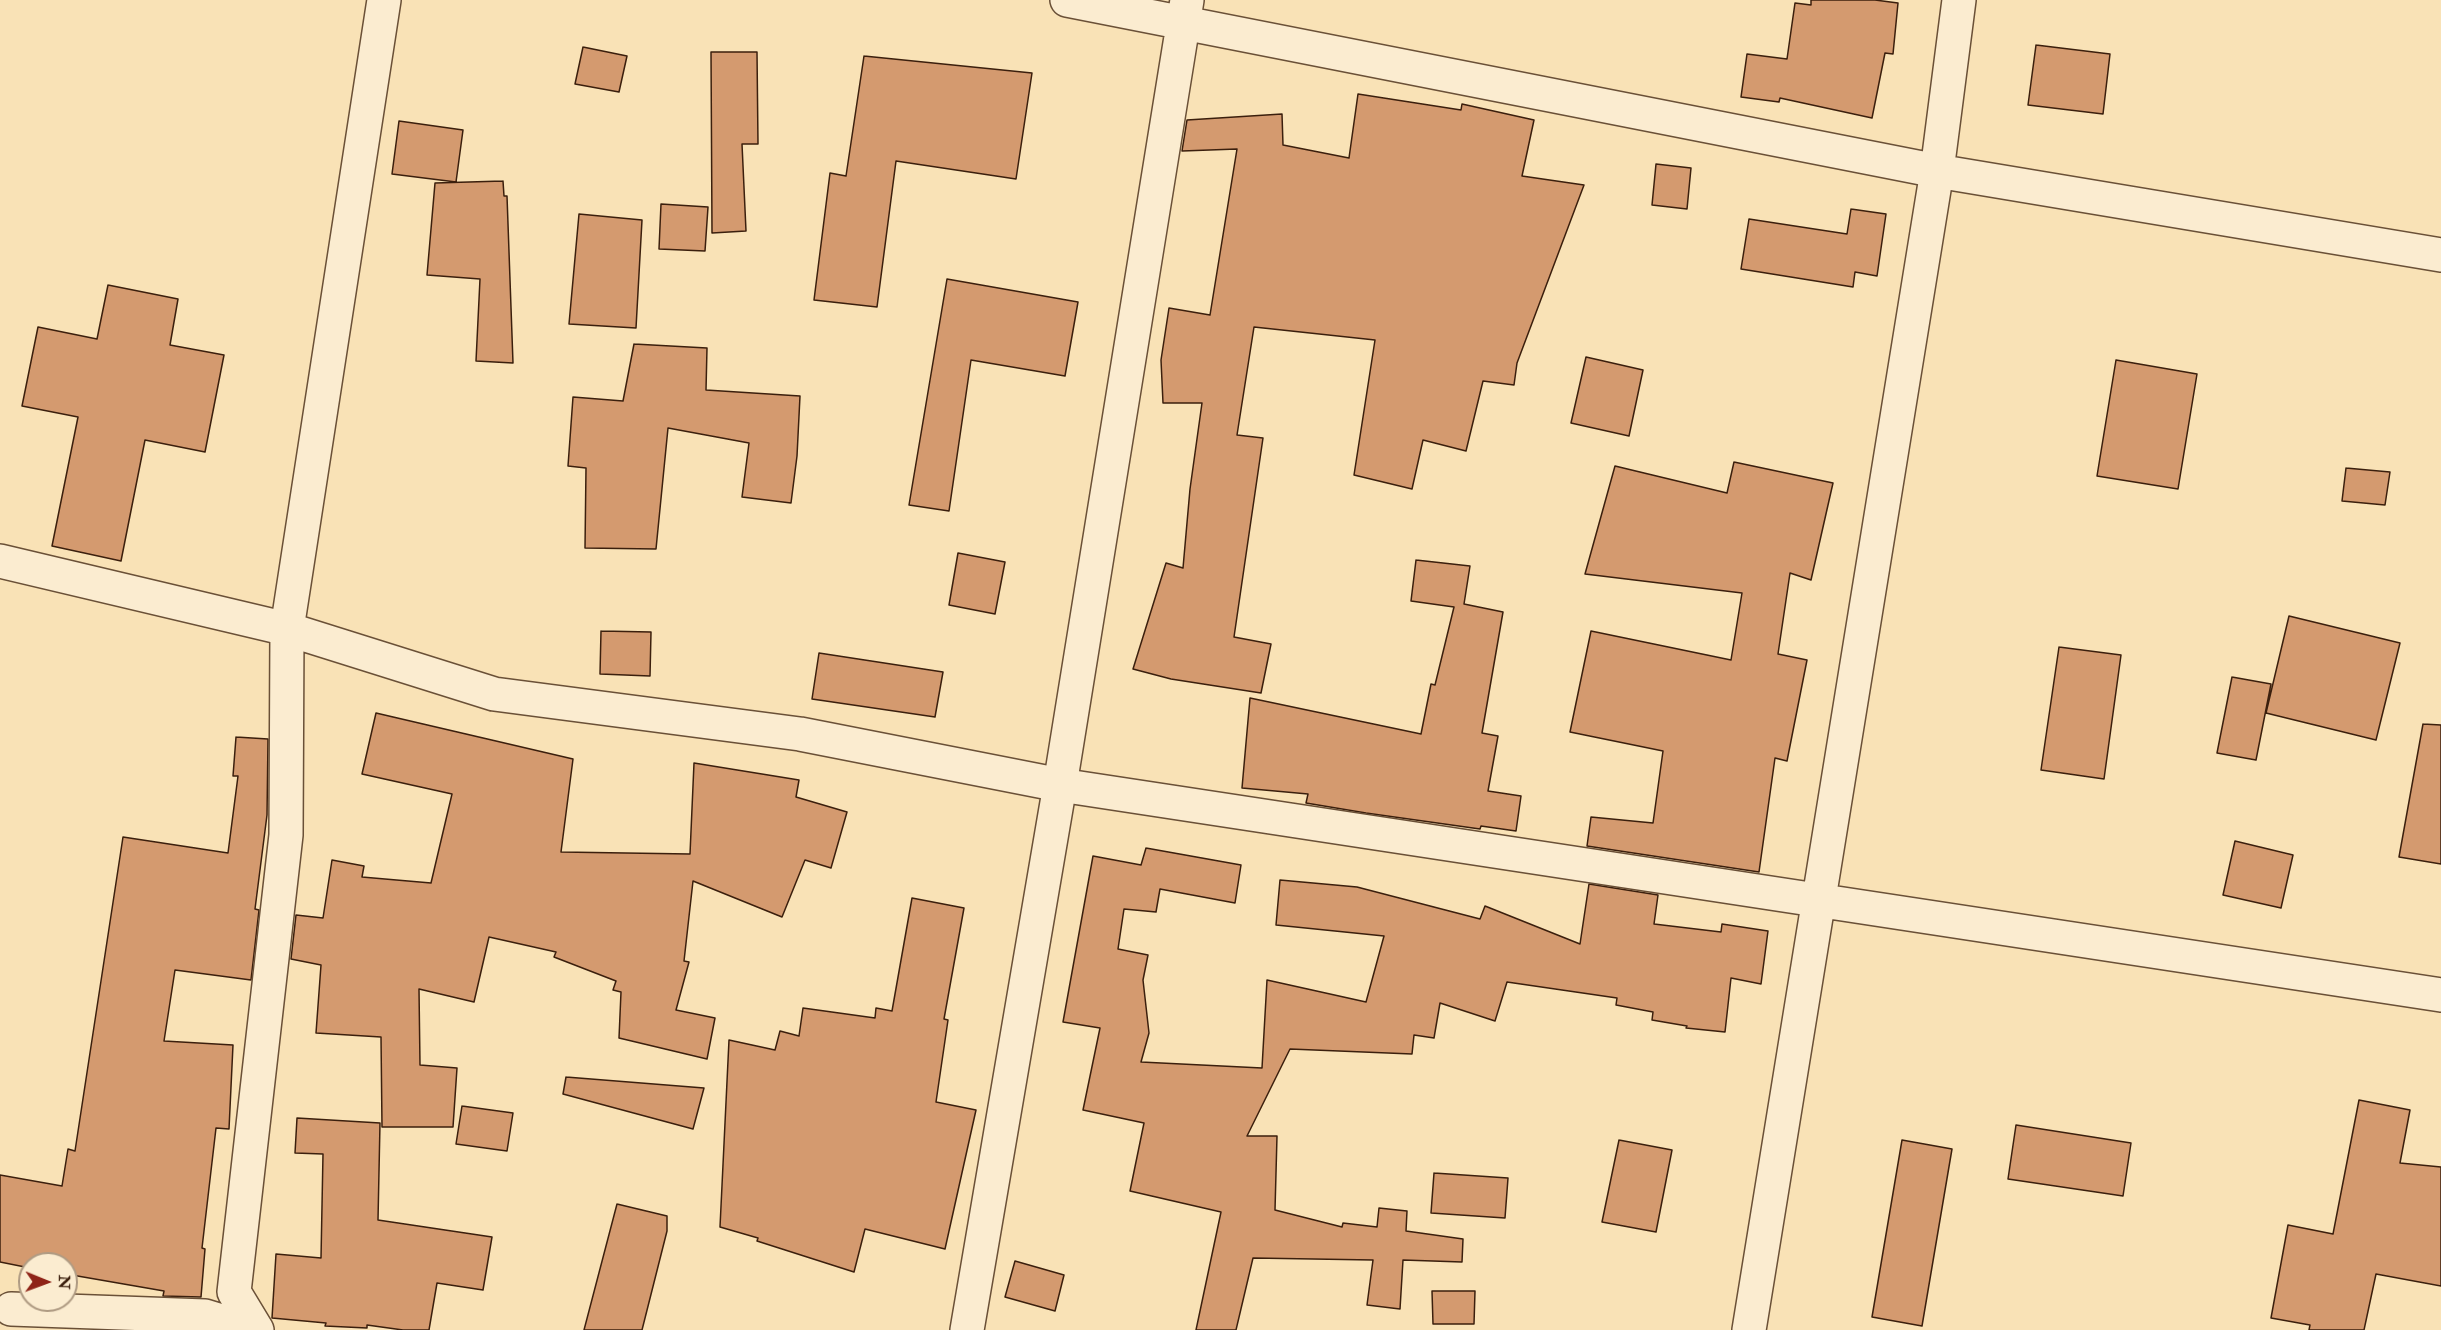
<!DOCTYPE html>
<html>
<head>
<meta charset="utf-8">
<style>
	body { margin:0 }
	#map { position:relative; width:2441px; height:1330px; overflow:hidden; background:#f9e2b6; font-family:"IM FELL Double Pica",serif }
	canvas { display:block }
	.north { position:absolute; left:18px; top:1252px; width:60px; height:60px; box-sizing:border-box; background:#fbecd0; border:2px solid #ae9a82; border-radius:50%; rotate:91deg; font-size:16px; font-weight:700; line-height:24px; text-align:center; color:#3b1f0d }
	.north::after { content:''; display:block; margin:auto; width:21px; height:27px; background:#8f2418; clip-path:polygon(50% 0,100% 100%,50% 72%,0 100%) }
</style>
</head>
<body>
<div id="map">
<canvas width="2441" height="1330"></canvas>
<div class="north">N</div>
</div>
<script>
const ctx = document.querySelector('canvas').getContext('2d');
ctx.lineJoin = 'round';
function paint(path, color) { ctx.fillStyle = color; ctx.fill(path, 'evenodd'); }
const poly = rows => new Path2D(rows.map(r => 'M' + r).join(''));
function strokePath(path, color, width, dash) { ctx.strokeStyle = color; ctx.lineWidth = width; ctx.lineCap = dash ? 'butt' : 'round'; ctx.setLineDash(dash || []); ctx.stroke(path); }
const building = poly([
	[1811,0,1875,0,1898,3,1893,54,1885,53,1872,118,1780,98,1779,102,1741,97,1747,54,1787,59,1795,3,1811,5,1811,0],
	[2036,45,2110,54,2103,114,2028,105,2036,45],
	[583,47,627,56,619,92,575,84,583,47],
	[711,52,757,52,758,144,742,144,746,231,712,233,711,52],
	[864,56,1032,73,1016,179,896,161,877,307,814,300,830,173,846,176,864,56],
	[1358,94,1461,110,1462,104,1534,120,1522,176,1584,185,1517,363,1514,385,1483,381,1466,451,1423,440,1412,489,1354,475,1375,340,1254,327,1237,435,1263,438,1234,637,1271,644,1261,693,1171,679,1133,669,1166,563,1183,568,1190,489,1202,403,1163,403,1161,360,1169,308,1210,315,1237,149,1182,151,1187,120,1282,114,1283,145,1349,158,1358,94],
	[399,121,463,130,456,182,392,174,399,121],
	[1656,164,1691,168,1687,209,1652,205,1656,164],
	[503,181,504,196,507,196,513,363,476,361,480,279,427,275,435,183,503,181],
	[661,204,708,207,705,251,659,249,661,204],
	[1851,209,1886,214,1877,276,1855,272,1853,287,1741,269,1749,219,1847,234,1851,209],
	[579,214,642,220,636,328,569,324,579,214],
	[947,279,1078,302,1065,376,971,360,949,511,909,505,947,279],
	[108,285,178,299,170,345,224,355,205,452,145,440,121,561,52,546,78,417,22,406,38,327,97,339,108,285],
	[634,344,707,348,706,390,800,396,797,456,791,503,742,497,749,443,668,428,656,549,585,548,586,468,568,466,573,397,623,401,634,344],
	[1586,357,1643,370,1629,436,1571,423,1586,357],
	[2116,360,2197,374,2178,489,2097,476,2116,360],
	[1734,462,1833,483,1811,580,1790,573,1778,654,1807,660,1787,761,1775,758,1759,872,1587,846,1591,817,1653,823,1663,751,1570,732,1591,631,1731,660,1742,593,1585,574,1615,466,1727,493,1734,462],
	[2346,468,2390,472,2385,505,2342,501,2346,468],
	[958,553,1005,562,995,614,949,605,958,553],
	[1416,560,1470,566,1464,604,1503,612,1482,733,1498,736,1488,791,1521,796,1516,831,1481,826,1480,829,1366,813,1306,803,1308,794,1242,788,1250,698,1421,734,1431,684,1435,685,1454,607,1411,601,1416,560],
	[2289,616,2400,643,2376,740,2266,713,2289,616],
	[601,631,651,632,650,676,600,674,601,631],
	[2059,647,2121,655,2104,779,2041,770,2059,647],
	[819,653,943,672,935,717,812,699,819,653],
	[2232,677,2271,684,2256,760,2217,753,2232,677],
	[376,713,573,759,561,852,690,854,694,763,799,780,796,797,847,812,831,868,805,860,782,917,693,881,684,961,689,962,676,1010,715,1018,707,1059,619,1038,621,992,613,990,616,981,554,957,556,952,489,937,474,1002,419,989,420,1065,457,1068,453,1127,382,1127,381,1037,316,1033,321,965,291,959,296,915,323,918,332,860,364,866,362,877,431,883,452,794,362,774,376,713],
	[2423,724,2441,725,2441,864,2399,857,2423,724],
	[236,737,268,739,267,815,255,909,259,910,251,980,175,970,164,1041,233,1045,229,1129,216,1128,202,1248,205,1249,201,1297,163,1296,164,1291,66,1274,66,1264,30,1264,30,1268,0,1262,0,1175,62,1186,68,1149,75,1151,123,837,228,853,238,776,233,776,236,737],
	[2235,841,2293,855,2281,908,2223,895,2235,841],
	[1146,848,1241,865,1235,903,1160,889,1156,912,1124,909,1118,949,1148,955,1143,980,1149,1033,1141,1062,1262,1068,1267,980,1366,1002,1384,936,1276,925,1280,880,1357,887,1480,919,1485,906,1580,944,1589,884,1658,895,1654,924,1721,932,1722,924,1768,931,1761,984,1731,978,1725,1032,1686,1028,1687,1026,1652,1020,1653,1012,1616,1005,1617,998,1507,982,1495,1021,1440,1003,1434,1038,1414,1035,1412,1054,1290,1049,1247,1136,1277,1136,1275,1210,1342,1227,1343,1223,1377,1227,1379,1208,1407,1211,1406,1231,1463,1239,1462,1262,1403,1260,1400,1309,1367,1305,1373,1260,1253,1258,1236,1330,1196,1330,1221,1212,1130,1191,1144,1123,1083,1110,1100,1028,1063,1022,1093,856,1141,865,1146,848],
	[912,898,964,908,944,1019,948,1020,936,1102,976,1110,945,1249,865,1229,854,1272,757,1241,758,1238,720,1227,729,1040,775,1050,780,1031,799,1036,803,1008,875,1018,876,1008,892,1011,912,898],
	[566,1077,704,1088,693,1129,563,1094,566,1077],
	[2359,1100,2410,1110,2400,1163,2441,1167,2441,1286,2376,1274,2364,1330,2309,1330,2310,1325,2271,1318,2288,1225,2333,1234,2359,1100],
	[462,1106,513,1113,507,1151,456,1144,462,1106],
	[297,1118,380,1123,378,1220,492,1237,483,1290,437,1283,429,1330,403,1330,367,1325,367,1328,325,1326,326,1323,272,1318,276,1254,321,1258,323,1154,295,1153,297,1118],
	[2016,1125,2131,1143,2123,1196,2008,1179,2016,1125],
	[1619,1140,1672,1150,1656,1232,1602,1222,1619,1140],
	[1902,1140,1952,1149,1922,1326,1872,1317,1902,1140],
	[1434,1173,1508,1178,1505,1218,1431,1213,1434,1173],
	[617,1204,667,1216,667,1231,642,1330,584,1330,617,1204],
	[1015,1261,1064,1275,1055,1311,1005,1297,1015,1261],
	[1432,1291,1475,1291,1474,1324,1433,1324,1432,1291]
]);
const minor = poly([
	[1067,0,1937,171,2441,255],
	[0,561,287,629,494,694,800,734,1060,785,2441,995],
	[11,1309,205,1316,251,1330],
	[257,1330,234,1292,286,835,287,629,384,0],
	[967,1330,1060,785,1187,0],
	[1749,1330,1937,171,1959,0]
]);
paint(building, '#d49a6f');
strokePath(building, '#3b1f0d', 1.5);
strokePath(minor, '#6a5037', 36);
strokePath(minor, '#fbecd0', 33);
</script>
</body>
</html>
